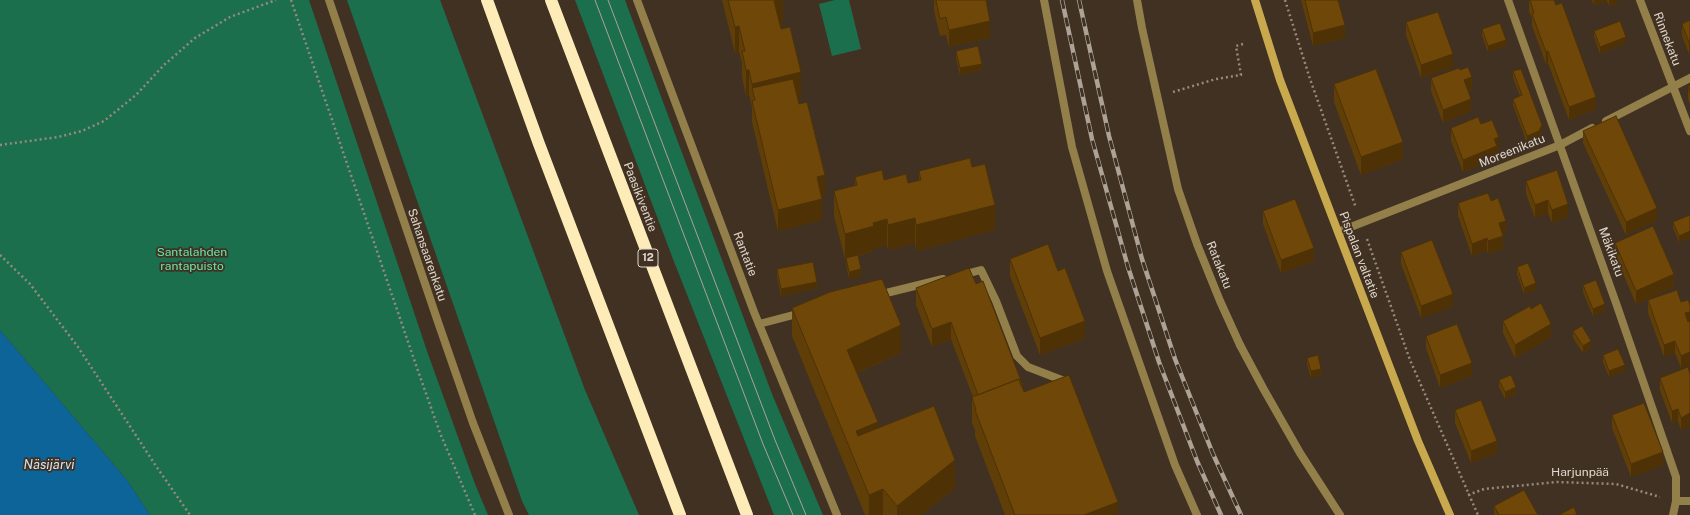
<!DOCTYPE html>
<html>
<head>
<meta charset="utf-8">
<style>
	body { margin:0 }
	canvas { display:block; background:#403122 }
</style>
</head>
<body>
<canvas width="1690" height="515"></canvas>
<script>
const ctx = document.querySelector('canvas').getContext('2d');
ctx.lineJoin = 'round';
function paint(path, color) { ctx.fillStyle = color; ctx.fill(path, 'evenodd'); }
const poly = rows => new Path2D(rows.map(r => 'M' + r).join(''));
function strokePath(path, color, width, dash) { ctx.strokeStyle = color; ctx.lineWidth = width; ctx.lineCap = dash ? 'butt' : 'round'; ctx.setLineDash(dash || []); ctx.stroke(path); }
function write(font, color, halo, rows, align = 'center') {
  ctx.font = font + ' "Public Sans",sans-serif'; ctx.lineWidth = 3.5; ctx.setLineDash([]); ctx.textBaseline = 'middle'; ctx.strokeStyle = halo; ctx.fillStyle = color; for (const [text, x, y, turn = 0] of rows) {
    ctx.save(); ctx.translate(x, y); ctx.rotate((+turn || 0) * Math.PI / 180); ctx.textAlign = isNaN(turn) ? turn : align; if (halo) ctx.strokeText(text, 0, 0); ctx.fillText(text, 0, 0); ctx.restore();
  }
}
const green = poly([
	[0,0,309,0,428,354,475,484,488,515,150,515,126,479,0,330],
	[347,0,440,0,585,390,639,515,529,515,522,501],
	[575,0,625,0,772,394,823,515,774,515,673,259],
	[835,0,849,0,861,49,832,56,819,4]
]);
const water = poly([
	[0,330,126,479,150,515,0,515]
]);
const path = poly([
	[291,0,417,368,440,433,475,515],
	[1285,0,1310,79,1356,208],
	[1173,92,1216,79,1241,75,1236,46,1243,44],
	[0,145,58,137,82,131,104,121,136,95,164,65,195,38,230,17,276,0],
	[1367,239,1410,360,1478,515],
	[0,255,30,284,78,347,156,466,190,515],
	[1468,495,1484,489,1557,482,1616,484,1660,497]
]);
const lane = poly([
	[1044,0,1072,147,1107,271,1175,465,1197,515],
	[962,275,981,270,996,301,1017,356,1028,367,1067,382],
	[878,295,943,279],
	[759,324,801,313],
	[1240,345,1263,388,1300,453,1340,515]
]);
const street = poly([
	[329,0,438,322,473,423,509,515],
	[637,0,754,312,837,515],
	[1137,0,1142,28,1178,189,1197,244,1220,301,1240,345],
	[1508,0,1616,303,1676,477,1676,501,1673,515],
	[1640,0,1690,131],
	[1606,121,1690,78],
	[1338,232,1560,145,1592,128],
	[1676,501,1690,501]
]);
const secondary = poly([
	[1255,0,1280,80,1338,232,1418,441,1450,515]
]);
const highway = poly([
	[487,0,539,144,680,515],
	[551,0,747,515]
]);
const tram = poly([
	[595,0,763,444,793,515],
	[608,0,775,440,806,515]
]);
const rail = poly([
	[1062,0,1092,139,1128,267,1159,362,1197,461,1221,515],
	[1079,0,1109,136,1142,259,1175,359,1213,454,1241,515]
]);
const wall = poly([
	[722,0,783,0,783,24,780,25,801,98,798,98,825,196,821,197,822,220,778,231,752,122,752,107,749,95,746,96,742,77,742,63,739,52,735,53],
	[934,0,986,0,990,38,949,47,946,35,940,36,934,11],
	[1301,0,1338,0,1345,38,1313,46],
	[1529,0,1596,109,1569,120,1548,63,1546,64,1532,26,1532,18,1529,12],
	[1592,0,1617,0,1617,4,1609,6,1607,1,1594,5],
	[1690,20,1689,54,1682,36,1682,24],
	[1406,22,1453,67,1421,78,1406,35],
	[1482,29,1506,46,1488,52,1482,36],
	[1594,31,1626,43,1600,54,1594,37],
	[956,51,982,70,960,75,956,58],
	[1513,71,1542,131,1539,138,1527,143,1513,105,1513,99,1520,96,1513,78],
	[1431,78,1472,89,1468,91,1471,111,1443,123,1431,91],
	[1334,84,1403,159,1361,175,1334,102],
	[1690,85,1690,104,1688,99,1688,86],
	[1481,124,1499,150,1497,151,1497,158,1463,172,1451,141,1451,128],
	[1583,131,1657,220,1626,235,1583,143],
	[972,167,995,230,916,251,915,243,888,250,887,245,874,248,874,251,858,256,861,276,849,279,846,264,846,259,845,259,834,216,834,191,855,185,855,177,884,180,908,183,919,180,919,171],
	[1526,181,1568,217,1552,223,1548,213,1535,218,1526,194],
	[1491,201,1506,233,1502,235,1503,249,1488,254,1487,250,1472,256,1458,216,1458,203],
	[1263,211,1314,261,1281,273,1263,224],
	[1690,215,1690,238,1679,242,1673,228,1673,222],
	[1615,243,1674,287,1636,304,1615,255],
	[1401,252,1453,306,1421,318,1401,264],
	[1010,259,1085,338,1040,355,1010,276],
	[1517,267,1536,290,1524,294,1517,274],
	[777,269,817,288,781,296,777,276],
	[976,284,1024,392,1118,515,1005,515,975,436,975,430,972,423,972,397,973,397,951,339,932,347,916,305,916,288],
	[1583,285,1605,311,1593,316,1583,292],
	[1648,300,1681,302,1690,305,1690,365,1681,368,1675,353,1664,357,1648,313],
	[792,308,901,353,857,373,878,429,955,488,921,515,865,515,792,336],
	[1531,309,1551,337,1515,358,1503,333,1503,321],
	[1573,331,1591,348,1583,353,1573,338],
	[1426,336,1472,376,1440,388,1426,348],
	[1603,355,1625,371,1609,377,1603,362],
	[1307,358,1321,375,1311,378,1307,365],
	[1690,374,1690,426,1681,430,1678,421,1672,423,1660,390,1660,378],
	[1499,380,1516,394,1505,399,1499,387],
	[1455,410,1497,453,1471,463,1455,423],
	[1612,415,1663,465,1631,477,1612,428],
	[1494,506,1538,515,1494,515]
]);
const shadedWall = poly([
	[776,0,783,0,783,24,774,26,774,1],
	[1594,0,1607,0,1607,1,1594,5],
	[1609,0,1617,0,1617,4,1609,6],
	[990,21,990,38,949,47,949,30],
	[1345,25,1345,38,1313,46,1313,33],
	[739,26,739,52,735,53,735,27],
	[1626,37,1626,43,1600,54,1600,47],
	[1506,40,1506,46,1488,52,1488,46],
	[1690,41,1690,54,1689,54,1689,42],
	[1548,51,1548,63,1546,64,1546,52],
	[1453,54,1453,67,1421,78,1421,65],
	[982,64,982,70,960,75,960,68],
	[746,70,749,70,749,95,746,96],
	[801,72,801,98,755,109,755,100,752,88,752,84],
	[1472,77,1472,89,1464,92,1464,80],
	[1596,97,1596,109,1569,120,1569,107],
	[1471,99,1471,111,1443,123,1443,110],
	[1542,125,1542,131,1539,138,1527,143,1527,136],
	[1499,137,1499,150,1497,151,1497,158,1463,172,1463,160,1494,139],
	[1403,142,1403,159,1361,175,1361,157],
	[825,175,825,196,817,198,817,177],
	[822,199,822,220,778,231,778,210],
	[1548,200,1548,213,1535,218,1535,205],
	[1568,204,1568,217,1552,223,1552,210],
	[995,205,995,230,916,251,916,225],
	[1657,208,1657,220,1626,235,1626,222],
	[915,218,915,243,888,250,888,225],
	[887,219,887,245,874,248,874,251,845,259,845,234,873,223],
	[1506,221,1506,233,1499,236,1499,223],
	[1690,231,1690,238,1679,242,1679,236],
	[1503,236,1503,249,1488,254,1488,241],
	[1487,238,1487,250,1472,256,1472,244],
	[1314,248,1314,261,1281,273,1281,260],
	[861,269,861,276,849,279,849,272],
	[1674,274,1674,287,1636,304,1636,291],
	[817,282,817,288,781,296,781,289],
	[1536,283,1536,290,1524,294,1524,288],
	[1453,294,1453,306,1421,318,1421,306],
	[1605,304,1605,311,1593,316,1593,309],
	[1690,312,1690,324,1685,326,1685,313],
	[1085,321,1085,338,1040,355,1040,338],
	[951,322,951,339,932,347,932,329],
	[1551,324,1551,337,1515,358,1515,345],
	[901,325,901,353,847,377,847,350],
	[1591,341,1591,348,1583,353,1583,346],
	[1675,341,1675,353,1664,357,1664,345],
	[1690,352,1690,365,1681,368,1681,356],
	[1472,363,1472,376,1440,388,1440,375],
	[1625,365,1625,371,1609,377,1609,371],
	[1321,369,1321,375,1311,378,1311,371],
	[1516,387,1516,394,1505,399,1505,392],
	[1678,409,1678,421,1672,423,1672,411],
	[1690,413,1690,426,1681,430,1681,418],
	[878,422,878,450,856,459,856,431],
	[1497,441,1497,453,1471,463,1471,451],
	[1663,452,1663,465,1631,477,1631,464],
	[955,460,955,488,921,515,897,515,897,506],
	[883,489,883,515,869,515,869,495],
	[1118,502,1118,515,1084,515]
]);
const building = poly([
	[728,0,776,0,774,1,781,29,790,27,801,72,752,84,749,70,746,70,742,51,745,51,739,26,735,27,728,0],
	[936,0,986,0,990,21,949,30,946,17,940,19,936,0],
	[1305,0,1338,0,1345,25,1313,33,1305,0],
	[1530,0,1554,0,1556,5,1562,3,1596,97,1569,107,1548,51,1546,52,1532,14,1534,13,1530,0],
	[1438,12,1453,54,1421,65,1406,22,1438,12],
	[1690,20,1690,41,1689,42,1682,24,1690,20],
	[1620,21,1626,37,1600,47,1594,31,1620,21],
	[1500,23,1506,40,1488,46,1482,29,1500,23],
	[978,46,982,64,960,68,956,51,978,46],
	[1468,67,1472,77,1464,80,1471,99,1443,110,1431,78,1459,68,1460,70,1468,67],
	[1376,69,1403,142,1361,157,1334,84,1376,69],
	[1521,69,1542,125,1539,131,1527,136,1513,99,1522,95,1513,71,1521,69],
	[793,79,799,104,807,102,825,175,817,177,822,199,778,210,752,101,755,100,752,88,793,79],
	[1690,85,1690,92,1688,86,1690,85],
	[1616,116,1657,208,1626,222,1583,131,1616,116],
	[1478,117,1481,124,1492,120,1499,137,1494,139,1497,146,1463,160,1451,128,1478,117],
	[970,158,972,167,985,164,995,205,916,225,915,218,888,225,887,219,873,223,874,226,845,234,834,191,857,185,855,177,882,170,884,180,906,174,908,183,921,180,919,171,970,158],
	[1557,170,1568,204,1552,210,1548,200,1535,205,1526,181,1557,170],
	[1488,193,1491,201,1498,198,1506,221,1499,223,1503,236,1488,241,1487,238,1472,244,1458,203,1488,193],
	[1295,199,1314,248,1281,260,1263,211,1295,199],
	[1690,215,1690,231,1679,236,1673,222,1690,215],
	[1653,226,1674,274,1636,291,1615,243,1653,226],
	[1432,240,1453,294,1421,306,1401,252,1432,240],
	[1048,244,1058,271,1065,268,1085,321,1040,338,1010,259,1048,244],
	[858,255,861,269,849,272,846,258,858,255],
	[813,262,817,282,781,289,777,269,813,262],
	[1528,263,1536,283,1524,288,1517,267,1528,263],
	[969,268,976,284,983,281,1023,386,1021,386,1019,379,978,395,951,322,932,329,916,288,969,268],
	[882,279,901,325,847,350,878,422,856,431,858,436,934,406,955,460,897,506,883,489,869,495,792,308,830,292,882,279],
	[1596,280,1605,304,1593,309,1583,285,1596,280],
	[1677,290,1681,302,1688,300,1690,305,1690,312,1685,313,1688,322,1690,321,1690,352,1681,356,1675,341,1664,345,1648,300,1677,290],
	[1541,303,1551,324,1515,345,1503,321,1530,306,1531,309,1541,303],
	[1457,324,1472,363,1440,375,1426,336,1457,324],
	[1582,326,1591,341,1583,346,1573,331,1582,326],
	[1618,349,1625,365,1609,371,1603,355,1618,349],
	[1318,355,1321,369,1311,371,1307,358,1318,355],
	[1688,367,1690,374,1690,413,1681,418,1678,409,1672,411,1660,378,1688,367],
	[1069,375,1118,502,1084,515,1015,515,975,410,976,410,972,397,1019,379,1024,392,1069,375],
	[1511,375,1516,387,1505,392,1499,380,1511,375],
	[1481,400,1497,441,1471,451,1455,410,1481,400],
	[1644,403,1663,452,1631,464,1612,415,1644,403],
	[1524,490,1538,515,1499,515,1494,506,1524,490],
	[1574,507,1577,515,1559,515,1574,507]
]);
const shields = [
	[648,258,20]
];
const shieldNames = [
	["12",648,258]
];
const streetNames = [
	["Rinnekatu",1667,39,69],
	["Moreenikatu",1512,151,-22],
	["Paasikiventie",640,197,69],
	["Mäkikatu",1611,252,70],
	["Rantatie",745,254,69],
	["Sahansaarenkatu",427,255,71],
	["Pispalan valtatie",1359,255,69],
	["Ratakatu",1219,265,68],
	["Harjunpää",1580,472]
];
const parkNames = [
	["Santalahden",192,252],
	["rantapuisto",192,266]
];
const waterNames = [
	["Näsijärvi",49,465]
];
paint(green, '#1b6f4d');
paint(water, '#0c6498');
strokePath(path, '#968a7e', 2.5, [2, 3]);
strokePath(lane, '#937f49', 8);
strokePath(street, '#937f49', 8);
strokePath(secondary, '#c9a94d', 8);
strokePath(highway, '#feecb8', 12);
strokePath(tram, '#ada297', 1);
strokePath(rail, '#ada297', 4.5);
strokePath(rail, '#403122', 3, [9]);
paint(wall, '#5f3e08');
paint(shadedWall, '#4e3206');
paint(building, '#6f4809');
strokePath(building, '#4e3206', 1);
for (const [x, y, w] of shields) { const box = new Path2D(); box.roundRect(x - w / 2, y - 9, w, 18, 3); ctx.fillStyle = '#403122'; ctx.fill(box); strokePath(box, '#e1d7ce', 1); }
write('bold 11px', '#e1d7ce', null, shieldNames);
write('12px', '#e1d7ce', '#403122', streetNames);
write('12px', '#69e8ae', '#403122', parkNames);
write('italic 13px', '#d5e7f6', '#403122', waterNames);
</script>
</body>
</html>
